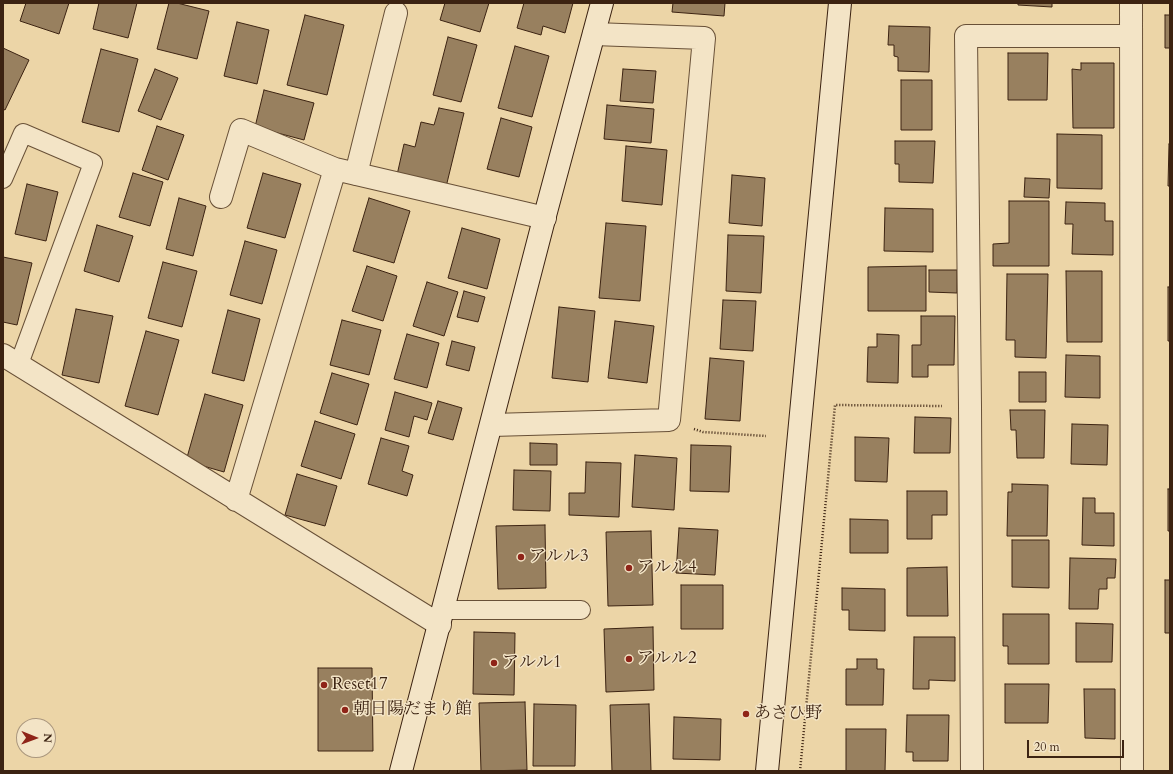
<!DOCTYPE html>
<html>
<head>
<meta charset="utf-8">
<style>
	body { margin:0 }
	#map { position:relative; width:1173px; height:774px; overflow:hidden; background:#ecd5a7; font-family:Cardo,serif }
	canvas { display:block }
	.frame { position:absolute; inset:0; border:4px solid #3c2312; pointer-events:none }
	.north { position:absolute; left:16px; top:718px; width:40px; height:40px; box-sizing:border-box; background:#f3e4c6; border:1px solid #aa977e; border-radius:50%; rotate:91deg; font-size:11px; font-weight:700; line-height:16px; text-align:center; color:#3c2312 }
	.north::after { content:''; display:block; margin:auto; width:14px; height:18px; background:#8f2418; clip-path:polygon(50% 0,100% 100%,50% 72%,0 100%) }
	.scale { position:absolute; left:1027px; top:740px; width:97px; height:18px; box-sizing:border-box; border:2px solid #3c2312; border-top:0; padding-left:5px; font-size:12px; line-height:14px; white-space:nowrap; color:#3c2312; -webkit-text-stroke:3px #f3e4c6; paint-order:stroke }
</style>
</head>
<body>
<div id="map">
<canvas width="1173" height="774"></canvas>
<div class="frame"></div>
<div class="north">N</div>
<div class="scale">20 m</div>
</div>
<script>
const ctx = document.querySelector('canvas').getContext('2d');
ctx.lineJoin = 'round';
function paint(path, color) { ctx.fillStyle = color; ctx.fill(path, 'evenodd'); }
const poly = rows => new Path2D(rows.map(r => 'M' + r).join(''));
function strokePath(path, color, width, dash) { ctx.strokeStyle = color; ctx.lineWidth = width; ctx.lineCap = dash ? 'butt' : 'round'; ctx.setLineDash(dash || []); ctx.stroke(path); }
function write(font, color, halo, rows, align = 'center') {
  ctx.font = font + ' Cardo,"Noto Serif JP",serif'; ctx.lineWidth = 3; ctx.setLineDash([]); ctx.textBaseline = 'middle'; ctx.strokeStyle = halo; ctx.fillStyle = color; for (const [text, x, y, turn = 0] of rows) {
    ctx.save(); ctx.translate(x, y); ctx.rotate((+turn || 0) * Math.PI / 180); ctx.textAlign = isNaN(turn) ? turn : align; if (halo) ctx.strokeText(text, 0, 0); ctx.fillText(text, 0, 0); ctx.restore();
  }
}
const building = poly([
	[26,3,69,3,59,34,20,21,26,3],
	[99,3,137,3,128,38,93,29,99,3],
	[169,3,177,3,209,11,197,59,157,49,169,3],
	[445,3,489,3,480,32,440,20,445,3],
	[524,3,573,3,565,33,543,26,541,35,517,28,524,3],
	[673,3,725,3,724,16,672,12,673,3],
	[1018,3,1052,3,1052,7,1018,5,1018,3],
	[305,15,344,25,327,95,287,85,305,15],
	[1165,15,1170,15,1170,48,1165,48,1165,15],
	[237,22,269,30,257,84,224,76,237,22],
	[889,26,930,27,929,72,898,71,898,57,894,56,894,45,888,45,889,26],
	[448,37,477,45,461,102,433,95,448,37],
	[515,46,549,56,532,117,498,108,515,46],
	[3,48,29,60,5,110,3,109,3,48],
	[101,49,138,59,119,132,82,122,101,49],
	[1008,53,1048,53,1047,100,1008,100,1008,53],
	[1081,63,1114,63,1114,128,1073,128,1072,69,1081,70,1081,63],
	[155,69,178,78,161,120,138,111,155,69],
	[623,69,656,71,653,103,620,101,623,69],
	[901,80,932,80,932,130,901,130,901,80],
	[264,90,314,103,304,140,255,127,264,90],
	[607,105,654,109,651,143,604,139,607,105],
	[439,108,464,113,446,187,397,175,404,144,415,147,421,122,434,125,439,108],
	[501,118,532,127,519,177,487,169,501,118],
	[157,126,184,135,168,180,142,170,157,126],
	[1057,134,1102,135,1102,189,1057,188,1057,134],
	[895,141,935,141,933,183,899,182,899,164,895,164,895,141],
	[1169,144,1170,144,1170,186,1168,186,1169,144],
	[626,146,667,150,662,205,622,201,626,146],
	[133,173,163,182,150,226,119,217,133,173],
	[263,173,301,184,285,238,247,228,263,173],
	[732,175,765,178,762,226,729,223,732,175],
	[1025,178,1050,179,1049,198,1024,197,1025,178],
	[27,184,58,192,46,241,15,234,27,184],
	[179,198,206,206,193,256,166,249,179,198],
	[369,198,410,211,394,263,353,251,369,198],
	[1009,201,1049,201,1049,266,993,266,993,244,1009,243,1009,201],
	[1066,202,1105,203,1105,221,1113,221,1113,255,1072,254,1073,224,1065,224,1066,202],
	[885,208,933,209,933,252,884,251,885,208],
	[606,223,646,226,640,301,599,298,606,223],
	[97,225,133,236,119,282,84,271,97,225],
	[462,228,500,239,487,289,448,278,462,228],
	[728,235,764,236,761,293,726,291,728,235],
	[245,241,277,250,262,304,230,295,245,241],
	[3,257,32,263,17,325,3,322,3,257],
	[163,262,197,271,182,327,148,318,163,262],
	[367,266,397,276,383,321,352,311,367,266],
	[926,266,926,311,868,311,868,267,926,266],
	[929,270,957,270,957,293,929,292,929,270],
	[1066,271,1102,271,1102,342,1067,342,1066,271],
	[1007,274,1048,274,1046,358,1015,357,1015,340,1006,340,1007,274],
	[427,282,458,292,444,336,413,326,427,282],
	[1168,287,1170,287,1170,341,1168,341,1168,287],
	[464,291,485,297,478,322,457,317,464,291],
	[723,300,756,301,753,351,720,349,723,300],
	[559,307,595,311,588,382,552,378,559,307],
	[76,309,113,316,99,383,62,375,76,309],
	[228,310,260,319,244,381,212,373,228,310],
	[921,316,955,316,954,365,928,365,928,377,912,377,912,345,921,345,921,316],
	[342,320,381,330,369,375,330,365,342,320],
	[615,321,654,326,647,383,608,378,615,321],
	[146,331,179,340,158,415,125,406,146,331],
	[407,334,439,343,427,388,394,379,407,334],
	[877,334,899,335,898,383,867,382,868,347,877,347,877,334],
	[452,341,475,347,469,371,446,365,452,341],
	[1066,355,1100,356,1100,398,1065,397,1066,355],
	[710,358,744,361,740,421,705,419,710,358],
	[1019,372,1046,372,1046,402,1019,402,1019,372],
	[332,373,369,384,357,425,320,413,332,373],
	[395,392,432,403,427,420,414,416,409,437,385,430,395,392],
	[205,394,243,405,224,472,186,461,205,394],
	[438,401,462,408,453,440,428,433,438,401],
	[1010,410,1045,410,1044,458,1017,458,1016,430,1011,430,1010,410],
	[915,417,951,418,950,453,914,453,915,417],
	[315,421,355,434,341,479,301,466,315,421],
	[1072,424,1108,425,1107,465,1071,464,1072,424],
	[855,437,889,438,887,482,855,481,855,437],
	[381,438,409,446,402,471,413,475,407,496,368,484,381,438],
	[530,443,557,444,557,465,530,465,530,443],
	[691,445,731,446,729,492,690,491,691,445],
	[635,455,677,458,674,510,632,507,635,455],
	[586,462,621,463,619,517,569,515,569,493,585,493,586,462],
	[514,470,551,471,550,511,513,510,514,470],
	[297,474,337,486,325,526,285,515,297,474],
	[1012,484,1048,485,1047,536,1007,536,1008,492,1012,492,1012,484],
	[1168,489,1170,489,1170,531,1168,531,1168,489],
	[907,491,947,491,947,515,932,515,932,539,907,539,907,491],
	[1083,498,1095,498,1095,513,1114,513,1114,546,1082,545,1083,498],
	[850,519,888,520,888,553,850,553,850,519],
	[545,525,546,588,498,589,496,526,545,525],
	[679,528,718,530,715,575,676,573,679,528],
	[651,531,653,605,608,606,606,532,651,531],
	[1012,540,1049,540,1049,588,1012,587,1012,540],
	[1070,558,1116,559,1115,578,1107,578,1107,589,1099,589,1098,609,1069,609,1070,558],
	[947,567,948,616,907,616,907,568,947,567],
	[1165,580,1170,580,1170,633,1165,633,1165,580],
	[681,585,723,585,723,629,681,629,681,585],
	[842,588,885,589,885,631,849,630,849,610,842,610,842,588],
	[1003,614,1049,614,1049,664,1008,664,1008,646,1003,646,1003,614],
	[1076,623,1113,624,1112,662,1076,662,1076,623],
	[653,627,654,690,606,692,604,629,653,627],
	[474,632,515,633,514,695,473,694,474,632],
	[914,637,955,637,955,681,929,680,929,689,913,689,914,637],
	[857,659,877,659,877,669,884,669,883,705,846,705,846,669,857,669,857,659],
	[318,668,372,668,373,751,318,751,318,668],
	[1005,684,1049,684,1048,723,1005,723,1005,684],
	[1084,689,1115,689,1115,739,1085,738,1084,689],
	[525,702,527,770,481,771,479,703,525,702],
	[534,704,576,705,575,766,533,766,534,704],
	[649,704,651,771,612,771,610,705,649,704],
	[907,715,949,715,948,761,913,761,913,752,906,752,907,715],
	[674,717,721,719,720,760,673,759,674,717],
	[846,729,886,729,885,771,846,771,846,729]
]);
const path = poly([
	[694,429,703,432,766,436],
	[800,771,835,405,942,406]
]);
const lane = poly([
	[3,179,23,133,93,163,19,364],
	[444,610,581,610]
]);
const street = poly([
	[1131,3,1132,771],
	[356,174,396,13],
	[221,197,241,130,335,169],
	[3,355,440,625],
	[492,425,669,420,704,38,594,34],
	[236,500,335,169,545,218],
	[972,771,970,406,966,36,1131,36]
]);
const secondary = poly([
	[401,771,543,223,602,3],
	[767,771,840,3]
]);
const markers = [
	[521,557,4,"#8f2418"],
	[629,568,4,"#8f2418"],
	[629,659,4,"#8f2418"],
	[494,663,4,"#8f2418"],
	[324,685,4,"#8f2418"],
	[345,710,4,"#8f2418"],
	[746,714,4,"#8f2418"]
];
const poiNames = [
	["アルル3",529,557],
	["アルル4",637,568],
	["アルル2",637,659],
	["アルル1",502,663],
	["Reset17",332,685],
	["朝日陽だまり館",353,710],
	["あさひ野",754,714]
];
paint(building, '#98805f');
strokePath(building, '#3c2312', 1);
strokePath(lane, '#685037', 20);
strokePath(street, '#685037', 24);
strokePath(secondary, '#3c2312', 24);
strokePath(path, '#3c2312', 2.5, [1, 2]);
strokePath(lane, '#f3e4c6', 18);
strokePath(street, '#f3e4c6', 22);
strokePath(secondary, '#f3e4c6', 22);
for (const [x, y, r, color] of markers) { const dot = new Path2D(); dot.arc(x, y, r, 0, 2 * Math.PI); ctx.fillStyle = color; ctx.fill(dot); strokePath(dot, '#f3e4c6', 1.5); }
write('17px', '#3c2312', '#f3e4c6', poiNames, 'left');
</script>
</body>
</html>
